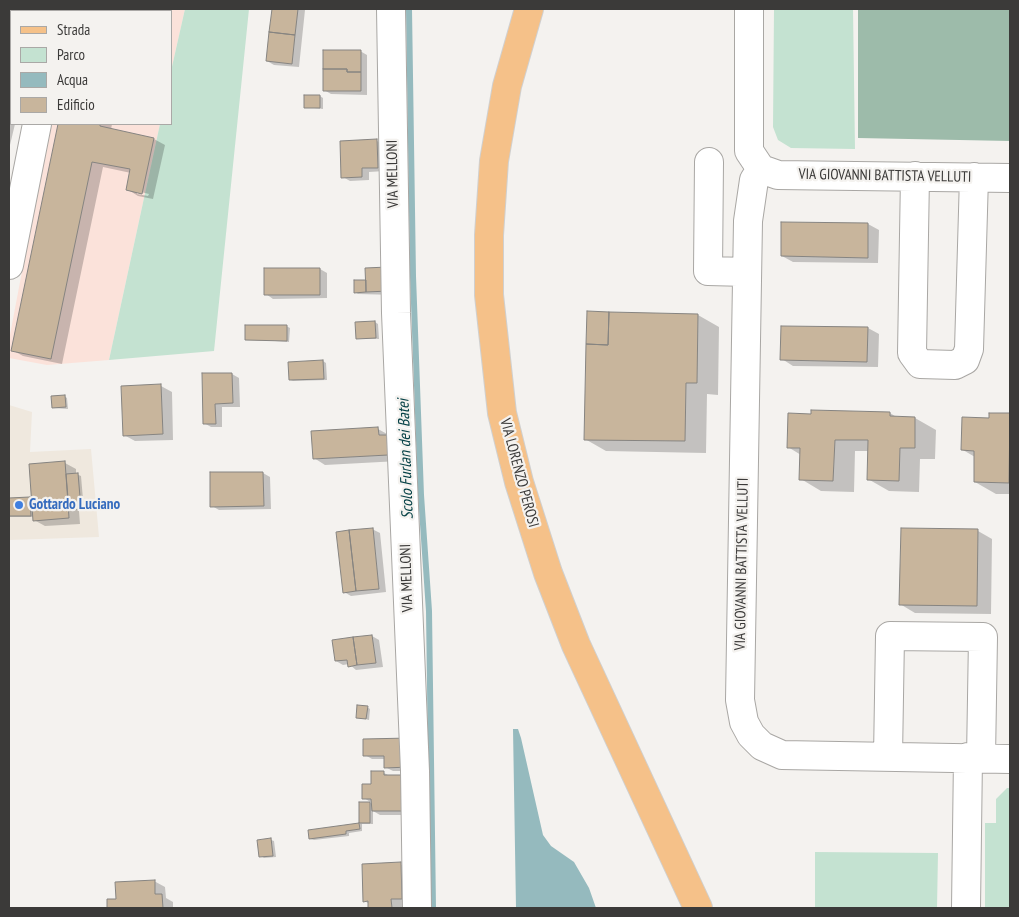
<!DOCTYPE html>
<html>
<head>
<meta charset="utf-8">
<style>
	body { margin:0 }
	#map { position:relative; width:1019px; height:917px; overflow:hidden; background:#f4f2ef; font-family:"PT Sans Narrow",sans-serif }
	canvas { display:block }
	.frame { position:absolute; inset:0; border:10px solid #3b3a39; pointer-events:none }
	.legend { position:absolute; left:10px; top:10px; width:162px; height:115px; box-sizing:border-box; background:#f4f2ef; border:1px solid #aaa8a6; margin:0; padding:6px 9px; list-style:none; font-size:15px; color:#3b3a39 }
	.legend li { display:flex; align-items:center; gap:10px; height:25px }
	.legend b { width:25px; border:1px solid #aaa8a6 }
</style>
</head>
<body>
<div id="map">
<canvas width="1019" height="917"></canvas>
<div class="frame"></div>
<ul class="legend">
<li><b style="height:6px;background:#f5c189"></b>Strada</li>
<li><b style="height:14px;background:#c4e2d1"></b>Parco</li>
<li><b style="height:14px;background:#95babe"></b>Acqua</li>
<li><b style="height:14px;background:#c8b59c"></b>Edificio</li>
</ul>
</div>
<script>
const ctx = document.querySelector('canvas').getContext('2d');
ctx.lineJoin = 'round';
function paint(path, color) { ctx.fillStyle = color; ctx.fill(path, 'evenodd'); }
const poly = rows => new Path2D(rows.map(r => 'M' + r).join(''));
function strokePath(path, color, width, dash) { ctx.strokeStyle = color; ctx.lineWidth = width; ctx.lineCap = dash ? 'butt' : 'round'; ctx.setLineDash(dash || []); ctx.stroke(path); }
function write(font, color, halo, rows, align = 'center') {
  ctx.font = font + ' "PT Sans Narrow",sans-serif'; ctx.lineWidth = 4.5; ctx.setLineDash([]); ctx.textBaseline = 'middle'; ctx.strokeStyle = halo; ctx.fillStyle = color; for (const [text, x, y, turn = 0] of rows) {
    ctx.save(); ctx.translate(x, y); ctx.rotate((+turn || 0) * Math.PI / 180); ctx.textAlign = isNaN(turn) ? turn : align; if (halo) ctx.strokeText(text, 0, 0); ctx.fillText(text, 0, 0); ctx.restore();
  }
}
const built = poly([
	[9,405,32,412,30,452,91,449,99,537,9,540]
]);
const industrial = poly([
	[73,9,185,9,171,71,171,11,72,11],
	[50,124,160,124,109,360,47,365,9,358,9,340]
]);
const green = poly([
	[185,9,249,9,214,351,109,360,160,124,171,124,171,71],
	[774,9,853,9,855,149,791,148,778,140,773,127],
	[1007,788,1010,788,1010,908,985,908,985,823,996,823,996,799],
	[815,852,938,853,937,908,815,908]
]);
const forest = poly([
	[858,9,1010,9,1010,141,858,138]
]);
const water = poly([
	[513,729,518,729,521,738,543,835,551,846,574,862,589,888,596,908,516,908]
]);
const shadow = poly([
	[84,9,137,9,136,11,83,11],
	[273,9,305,10,299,67,274,65,267,61],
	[360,51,367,55,367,95,331,94,324,90],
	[320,96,323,98,323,109,305,107],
	[9,103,11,103,11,124,15,124,10,145],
	[60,124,112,124,111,130,154,139,165,145,153,199,138,196,127,189,131,173,103,167,62,364,23,356,12,350],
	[137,191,149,194,148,196,137,194],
	[377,141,384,145,385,171,369,172,369,180,350,181,343,177],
	[868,224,879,230,878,263,793,262,782,256],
	[320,269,327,273,327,298,273,299,266,294],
	[355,281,396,295,358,294,355,292],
	[588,312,698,315,719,327,718,395,707,394,706,453,606,451,585,439],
	[375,322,378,324,379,339,358,338],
	[286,326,290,328,289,342,247,339],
	[868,328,879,334,878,367,793,366,782,359],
	[323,361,326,363,327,380,293,381,290,380],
	[232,374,239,378,240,407,222,407,222,427,211,427,204,423],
	[161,386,172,392,173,440,135,441,124,435],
	[64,396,67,398,68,409,53,408],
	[890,413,898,418,915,418,936,430,935,459,920,459,919,492,889,491,868,479,869,451,855,451,854,492,821,491,801,479,801,455,788,447],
	[991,414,1010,414,1010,494,996,494,975,482,975,457,963,450,991,419],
	[378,429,389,435,399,461,325,465,314,458],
	[65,463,76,469,76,474,81,476,84,511,79,511,80,524,45,526,34,520,34,517,10,517,9,537,9,499,32,500],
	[263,473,270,477,271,509,219,510,212,506,211,474],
	[372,529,380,533,386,592,351,596,344,592],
	[978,531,992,539,991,614,915,613,900,604],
	[372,636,379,640,383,667,356,670,349,664,343,665,336,661],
	[367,707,370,709,369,720,357,717],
	[364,740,417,771,393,771,385,767,385,759,372,759,365,755],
	[384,773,390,776,415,815,380,815,373,811,373,824,362,824,362,831,349,833,349,836,314,840,310,839,309,831,360,824,360,803,372,803,364,798],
	[271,840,274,841,276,857,264,858,261,856],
	[400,864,411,870,413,905,402,905,402,908,369,908,369,904,365,901],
	[154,881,165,887,166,898,173,902,173,908,108,908,108,900,117,900]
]);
const stream = poly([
	[409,9,413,276,421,495,429,611,433,908]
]);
const building = poly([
	[83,9,125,9,124,11,82,11,83,9],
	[272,9,298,9,295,35,269,32,272,9],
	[269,32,295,35,292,64,266,61,269,32],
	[323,50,361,50,361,72,347,72,347,69,323,69,323,50],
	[323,69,347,69,347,72,361,72,361,91,323,91,323,69],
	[304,95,320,95,320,108,304,108,304,95],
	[58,124,100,124,100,126,154,138,142,194,126,190,130,169,92,162,51,359,11,351,58,124],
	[377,139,378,168,362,168,362,177,341,178,340,141,377,139],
	[781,222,868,223,868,258,781,256,781,222],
	[388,267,389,291,366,292,365,268,388,267],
	[264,268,320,268,320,295,264,295,264,268],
	[354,280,366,280,366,292,354,293,354,280],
	[587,311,609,312,608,345,586,344,587,311],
	[609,312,698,314,697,383,686,383,685,441,584,440,586,344,608,345,609,312],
	[375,321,376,338,356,339,355,322,375,321],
	[245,325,287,325,287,341,245,340,245,325],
	[781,326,868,327,867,362,780,360,781,326],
	[323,360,324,379,289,380,288,362,323,360],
	[202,373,232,373,233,403,215,404,216,424,203,424,202,373],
	[161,384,163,434,123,436,121,386,161,384],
	[65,395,66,407,52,408,51,396,65,395],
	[811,410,890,412,890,416,915,417,915,448,900,448,899,481,867,480,868,440,835,440,833,481,799,480,800,448,787,448,788,413,811,414,811,410],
	[989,413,1010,413,1009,483,974,482,974,451,961,450,962,417,989,418,989,413],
	[378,427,379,435,387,435,388,455,313,459,311,431,378,427],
	[65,461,69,518,33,521,29,464,65,461],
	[210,472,263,472,264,506,210,507,210,472],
	[78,473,81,509,69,510,66,474,78,473],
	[30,497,31,516,9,516,9,498,30,497],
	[373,528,379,589,356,591,349,530,373,528],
	[901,528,978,529,977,606,899,605,901,528],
	[349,530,356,591,343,593,336,532,349,530],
	[372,635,376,663,357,665,353,637,372,635],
	[353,637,357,665,348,667,347,660,335,661,332,640,353,637],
	[357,705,368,706,366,719,356,718,357,705],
	[410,738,410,767,384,768,384,756,363,756,363,739,410,738],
	[371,771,384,771,384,775,405,775,408,811,372,811,371,799,362,799,362,784,371,784,371,771],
	[359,802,370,802,370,823,359,823,359,802],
	[359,823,360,829,346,831,346,834,309,839,308,830,359,823],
	[271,838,273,856,259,857,257,840,271,838],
	[401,862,402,899,391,899,392,908,368,908,368,901,363,902,362,864,401,862],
	[155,880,155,894,162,894,163,908,107,908,107,899,116,899,115,882,155,880]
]);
const minor = poly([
	[391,9,396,313,415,771,417,908],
	[749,9,749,151,761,169,778,175,1010,178],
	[60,11,61,9],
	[709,162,708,271,747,272],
	[761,169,754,180,748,221,740,700,744,722,751,735,762,746,782,755,1010,759],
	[915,176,912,353,920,364,955,365,965,360,969,349,974,177],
	[9,265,37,124],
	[888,757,890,636,983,637,981,758],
	[966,908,968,757]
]);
const major = poly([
	[529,9,507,86,494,161,489,235,489,295,502,413,519,482,548,573,576,645,698,908]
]);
const markers = [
	[19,505,5,"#3f7fe0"]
];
const streetNames = [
	["VIA MELLONI",393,174,-91],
	["VIA GIOVANNI BATTISTA VELLUTI",885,176,1],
	["VIA LORENZO PEROSI",519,473,75],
	["VIA GIOVANNI BATTISTA VELLUTI",742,564,-89],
	["VIA MELLONI",407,578,-92]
];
const shopNames = [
	["Gottardo Luciano",29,505]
];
const waterNames = [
	["Scolo Furlan dei Batei",406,459,-92]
];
paint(built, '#efe8de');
paint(industrial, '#fbe2da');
paint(green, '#c4e2d1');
paint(forest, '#9dbbaa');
paint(water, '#95babe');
paint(shadow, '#0003');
strokePath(stream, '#95babe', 6);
paint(building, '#c8b59c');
strokePath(building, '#868481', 1);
strokePath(minor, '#a9a7a4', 30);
strokePath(major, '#d0d0cf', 30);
strokePath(minor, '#fff', 28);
strokePath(major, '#f5c189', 28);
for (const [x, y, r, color] of markers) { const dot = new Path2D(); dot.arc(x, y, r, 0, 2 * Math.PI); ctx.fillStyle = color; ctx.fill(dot); strokePath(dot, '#f4f2ef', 2); }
write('15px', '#3b3a39', '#f4f2ef', streetNames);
write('bold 15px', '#366cbe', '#f4f2ef', shopNames, 'left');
write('italic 16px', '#054146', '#f4f2ef', waterNames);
</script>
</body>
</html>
